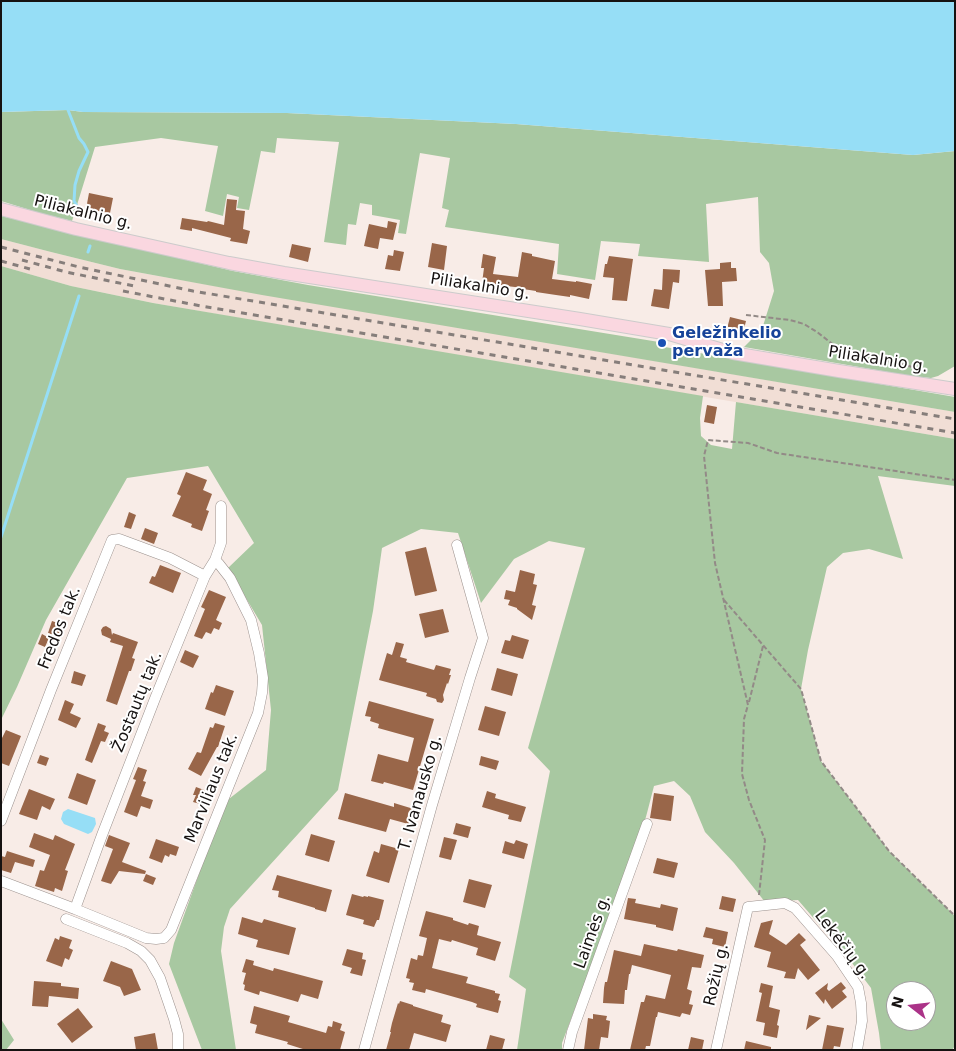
<!DOCTYPE html>
<html>
<head>
<meta charset="utf-8">
<style>
	body { margin:0 }
	#map { position:relative; width:956px; height:1051px; overflow:hidden; background:#f8ece7; font-family:"DejaVu Sans",sans-serif }
	canvas { display:block }
	.frame { position:absolute; inset:0; border:2px solid #161211; pointer-events:none }
	.north { position:absolute; left:886px; top:981px; width:50px; height:50px; box-sizing:border-box; background:#fff; border:1px solid #a2a0a0; border-radius:50%; rotate:286deg; font-size:14px; font-weight:700; line-height:20px; text-align:center; color:#161211 }
	.north::after { content:''; display:block; margin:auto; width:18px; height:22px; background:#ab3388; clip-path:polygon(50% 0,100% 100%,50% 72%,0 100%) }
</style>
</head>
<body>
<div id="map">
<canvas width="956" height="1051"></canvas>
<div class="frame"></div>
<div class="north">N</div>
</div>
<script>
const ctx = document.querySelector('canvas').getContext('2d');
ctx.lineJoin = 'round';
function paint(path, color) { ctx.fillStyle = color; ctx.fill(path, 'evenodd'); }
const poly = rows => new Path2D(rows.map(r => 'M' + r).join(''));
function strokePath(path, color, width, dash) { ctx.strokeStyle = color; ctx.lineWidth = width; ctx.lineCap = dash ? 'butt' : 'round'; ctx.setLineDash(dash || []); ctx.stroke(path); }
function write(font, color, halo, rows, align = 'center') {
  ctx.font = font + ' "DejaVu Sans",sans-serif'; ctx.lineWidth = 4; ctx.setLineDash([]); ctx.textBaseline = 'middle'; ctx.strokeStyle = halo; ctx.fillStyle = color; for (const [text, x, y, turn = 0] of rows) {
    ctx.save(); ctx.translate(x, y); ctx.rotate((+turn || 0) * Math.PI / 180); ctx.textAlign = isNaN(turn) ? turn : align; if (halo) ctx.strokeText(text, 0, 0); ctx.fillText(text, 0, 0); ctx.restore();
  }
}
const built = poly([
	[1,239,51,252,120,269,169,278,955,412,955,439,296,328,153,303,71,286,1,266]
]);
const green = poly([
	[68,110,83,112,287,113,516,124,913,155,955,151,955,366,938,376,931,378,911,376,744,347,762,329,774,291,769,263,760,252,758,197,706,204,709,262,638,256,640,244,601,241,595,280,557,274,559,244,445,227,449,210,442,208,450,158,420,153,406,234,398,233,400,220,372,215,372,205,360,203,356,225,348,224,346,245,324,242,339,142,277,138,275,153,261,151,249,210,237,208,239,197,227,194,223,216,205,211,218,146,161,138,95,147,72,221,40,213,1,201,1,112],
	[1,216,233,271,308,285,659,342,659,346,955,397,955,412,262,295,120,269,51,252,1,239],
	[1,266,71,286,153,303,703,396,700,418,701,436,711,445,732,449,736,402,955,439,955,486,878,476,903,559,869,549,843,553,827,567,808,650,801,689,821,761,889,851,955,916,955,1046,952,1050,881,1050,879,1033,871,988,849,959,798,900,765,902,734,863,705,832,690,796,674,781,654,786,647,813,642,831,562,1043,562,1050,517,1050,526,989,509,977,550,771,528,748,585,548,549,541,514,559,481,603,458,533,421,529,382,548,373,611,338,790,230,909,224,927,221,951,236,1050,202,1050,169,964,174,943,225,802,266,770,271,710,262,625,228,568,254,543,208,466,127,478,46,620,17,687,1,720],
	[896,991,926,991,926,1021,896,1021],
	[1,1019,14,1040,6,1050,1,1050]
]);
const water = poly([
	[1,1,955,1,955,151,913,155,516,124,287,113,83,112,68,110,1,112],
	[68,809,95,818,96,824,92,832,88,834,64,824,61,819,63,812]
]);
const stream = poly([
	[68,106,68,110,79,138,84,144,88,152,79,171,75,185,74,201,84,218],
	[88,252,90,246],
	[1,537,79,296]
]);
const building = poly([
	[89,193,113,198,110,213,86,209],
	[227,199,237,200,236,210,245,211,243,229,250,231,247,244,230,241,231,238,192,228,192,231,180,229,182,218,207,222,208,221,224,225],
	[388,221,397,223,393,240,380,238,378,249,364,246,369,224,387,228],
	[432,243,447,246,444,270,428,267],
	[292,244,311,248,308,262,289,257],
	[394,250,404,252,400,271,385,269,388,255,393,256],
	[522,252,532,254,532,256,555,261,552,279,576,282,576,281,592,284,589,299,570,295,570,297,556,295,536,292,536,291,523,289,523,288,482,283,484,268,481,268,483,254,496,257,493,274,518,277],
	[609,256,633,259,627,301,612,300,614,278,603,277,605,264,607,264],
	[731,262,731,268,736,268,737,281,722,282,723,306,708,306,705,270,720,269,720,263],
	[663,269,680,270,679,283,673,282,669,309,651,306,654,289,662,290],
	[730,317,746,321,743,333,727,329],
	[707,405,717,407,714,424,704,422],
	[186,472,207,480,203,490,212,494,206,510,209,511,202,531,191,527,192,524,172,516,181,496,177,494],
	[129,512,136,515,131,529,124,527],
	[145,528,158,533,154,544,141,539],
	[426,547,437,591,415,596,405,552],
	[160,565,181,573,173,593,149,583,152,576,155,577],
	[520,570,535,574,533,584,537,585,532,605,536,606,532,620,517,609,517,608,508,605,510,600,504,599,506,590,515,592],
	[209,590,226,597,216,620,222,623,219,630,214,628,211,634,206,632,202,639,194,636,205,609,201,607],
	[443,609,449,632,425,638,419,614],
	[52,621,66,626,61,638,48,633],
	[106,626,111,629,112,635,113,633,138,642,132,658,135,659,131,671,129,671,117,705,106,701,123,646,110,642,111,639,102,635,101,630,103,627],
	[42,634,49,638,45,647,38,644],
	[512,635,529,640,523,659,501,653,505,640,510,641],
	[396,642,404,644,400,657,407,659,406,662,434,670,436,665,451,669,449,675,451,675,448,684,447,683,443,695,444,700,442,703,437,702,436,699,426,696,427,693,379,680,387,653,392,655],
	[185,650,199,656,193,668,180,662],
	[497,668,518,674,512,696,491,690],
	[74,671,86,675,82,686,71,683],
	[216,685,234,691,225,716,205,709,211,692,213,693],
	[65,700,74,704,70,713,81,718,76,728,58,720],
	[369,701,434,719,413,790,384,782,383,784,371,781,378,754,408,762,414,738,378,728,379,724,370,721,371,717,365,716],
	[485,706,506,712,499,736,478,730],
	[98,723,106,726,104,731,109,733,105,742,101,741,92,763,85,760],
	[215,723,225,726,218,747,217,747,201,776,188,769,197,752,201,753,210,727,213,728],
	[6,730,21,736,9,766,1,763,1,740],
	[40,755,49,758,46,766,37,763],
	[481,756,499,761,496,770,479,765],
	[138,767,147,770,143,781,146,782,141,796,153,800,150,809,141,806,137,817,124,812,136,780,133,779],
	[77,773,96,780,87,805,68,798],
	[196,787,212,793,209,802,205,801,204,805,193,802,196,795,193,795],
	[29,789,55,799,50,810,42,806,37,820,19,814],
	[487,791,496,794,495,798,526,807,521,822,508,819,509,815,482,807],
	[345,793,394,807,394,803,417,810,412,825,390,819,386,832,338,819],
	[654,793,674,796,671,821,650,818],
	[456,823,471,827,468,838,453,834],
	[34,833,53,840,55,835,75,844,65,870,68,871,62,891,55,888,54,892,35,886,40,870,44,871,50,855,29,847],
	[311,834,335,841,329,862,305,855],
	[109,835,130,843,122,862,146,871,145,874,119,871,111,884,101,881,113,849,105,846],
	[444,837,457,840,451,860,439,857],
	[156,839,179,847,176,856,170,854,169,857,165,855,162,863,149,858],
	[516,840,528,844,524,859,502,853,505,841,514,844],
	[381,844,399,849,389,883,366,876,374,851,379,853],
	[7,851,35,860,33,867,15,862,11,873,1,870,1,856,5,857],
	[657,858,678,863,674,878,653,873],
	[146,874,156,878,153,885,143,881],
	[277,875,332,890,326,912,315,909,315,908,278,897,279,891,272,890],
	[469,879,492,885,485,908,463,902],
	[352,894,363,897,364,896,368,897,368,896,384,900,379,920,377,920,374,927,363,924,364,920,346,915],
	[722,896,736,899,733,912,719,909],
	[628,898,636,899,635,903,660,908,661,904,678,908,673,931,656,927,656,925,624,919],
	[426,911,453,918,453,920,468,925,469,923,479,926,477,935,501,942,495,961,476,955,478,948,452,940,451,942,439,939,432,968,468,977,466,983,495,991,495,993,500,994,498,1000,501,1001,498,1013,476,1007,477,1004,472,1002,426,989,425,993,412,990,414,983,409,982,410,979,406,978,411,958,417,960,418,955,423,956,427,938,419,936],
	[242,917,262,923,264,919,296,928,289,955,256,947,258,940,238,934],
	[773,920,769,934,786,945,799,933,806,940,800,945,820,970,808,980,798,968,795,979,784,978,786,972,767,967,771,952,754,947,761,923],
	[706,927,728,932,725,947,712,944,713,939,703,937],
	[60,936,72,940,69,948,73,950,69,960,65,958,62,967,46,961,55,938,59,940],
	[644,944,677,951,678,949,704,955,701,968,692,967,687,989,692,991,689,1004,693,1005,690,1015,682,1013,680,1017,658,1012,657,1017,656,1017,650,1046,646,1046,645,1050,630,1050,641,1002,644,1002,646,995,665,999,671,975,632,965,630,974,629,974,627,990,625,990,624,1004,603,1003,604,988,605,982,607,982,614,950,641,956],
	[347,949,363,953,362,959,366,960,362,976,350,973,352,968,342,965],
	[246,959,254,961,253,965,273,971,274,968,323,981,318,999,301,994,298,1002,260,991,259,995,244,990,245,985,243,984,246,973,242,972],
	[111,961,132,969,141,990,124,996,120,987,103,981],
	[34,981,61,983,61,986,79,988,78,999,49,996,48,1007,32,1006],
	[841,982,846,988,842,991,847,997,832,1009,825,999,824,1004,815,993,828,983,827,989,829,991],
	[761,983,773,986,769,1007,780,1010,777,1025,779,1026,777,1038,763,1035,765,1023,756,1021,762,993,759,992],
	[400,1001,413,1005,413,1006,443,1015,441,1022,451,1025,446,1042,414,1033,409,1050,386,1050,391,1032,390,1032,392,1023,398,1003,399,1004],
	[254,1006,290,1016,288,1022,326,1033,328,1026,332,1027,333,1021,342,1024,340,1030,345,1032,340,1050,306,1050,287,1044,288,1042,255,1033,257,1025,250,1023],
	[78,1008,93,1027,72,1043,57,1024],
	[593,1014,607,1016,606,1020,610,1021,608,1038,601,1037,599,1050,584,1050,588,1018,593,1019],
	[809,1015,821,1018,806,1030],
	[827,1025,844,1028,840,1047,834,1046,833,1050,822,1050],
	[155,1033,158,1050,136,1050,134,1037],
	[490,1035,505,1039,502,1050,486,1050],
	[691,1037,704,1040,702,1050,688,1050],
	[746,1041,771,1047,771,1050,744,1050]
]);
const path = poly([
	[746,315,790,320,804,324,817,332,839,349,857,356,900,363,915,368,916,371],
	[724,600,801,689,821,761,889,851,955,916],
	[749,702,763,646],
	[759,895,765,840,749,800,742,774,744,719,748,705,715,563,704,456,708,440,748,443,777,453,955,480]
]);
const minor = poly([
	[1,821,51,690,112,540,119,539,170,558,205,576],
	[1,881,75,909,146,938,156,939,164,938,171,930,258,713,262,693,263,678,259,653,251,620,230,578,219,564,215,560],
	[75,909,102,835,156,696,205,576,215,560,221,543,221,506],
	[66,919,127,943,141,951,150,960,160,978,174,1019,178,1034,178,1050],
	[364,1050,432,805,470,678,483,638,457,545],
	[568,1050,572,1032,647,824],
	[716,1050,748,907,785,903,795,908,837,956,858,987,861,1003,862,1021,857,1050]
]);
const major = poly([
	[1,209,76,229,229,263,284,273,580,319,669,334,733,353,839,371,955,389]
]);
const rail = poly([
	[1,247,79,267,193,291,955,419],
	[22,260,66,272,134,286],
	[1,261,30,269],
	[123,291,201,306,955,433]
]);
const markers = [
	[662,343,5,"#1a4fb4"]
];
const streetNames = [
	["Piliakalnio g.",83,213,14],
	["Piliakalnio g.",480,287,9],
	["Piliakalnio g.",878,360,9],
	["Fredos tak.",60,628,-68],
	["Žostautų tak.",138,702,-68],
	["Marviliaus tak.",212,788,-68],
	["T. Ivanausko g.",421,793,-74],
	["Laimės g.",593,932,-70],
	["Lekėčių g.",842,945,53],
	["Rožių g.",717,975,-77]
];
const transitNames = [
	["Geležinkelio",672,334],
	["pervaža",672,352]
];
paint(built, '#f1ded5');
paint(green, '#a8c8a1');
paint(water, '#96def6');
strokePath(stream, '#96def6', 3);
paint(building, '#996649');
strokePath(minor, '#9b918d', 11);
strokePath(major, '#cccbcb', 14);
strokePath(path, '#938a87', 2, [5, 2.5]);
strokePath(minor, '#fff', 10);
strokePath(major, '#fad7e0', 12);
strokePath(rail, '#867e7b', 3, [6, 6]);
for (const [x, y, r, color] of markers) { const dot = new Path2D(); dot.arc(x, y, r, 0, 2 * Math.PI); ctx.fillStyle = color; ctx.fill(dot); strokePath(dot, '#fff', 2); }
write('16px', '#161211', '#fff', streetNames);
write('bold 16px', '#164399', '#fff', transitNames, 'left');
</script>
</body>
</html>
